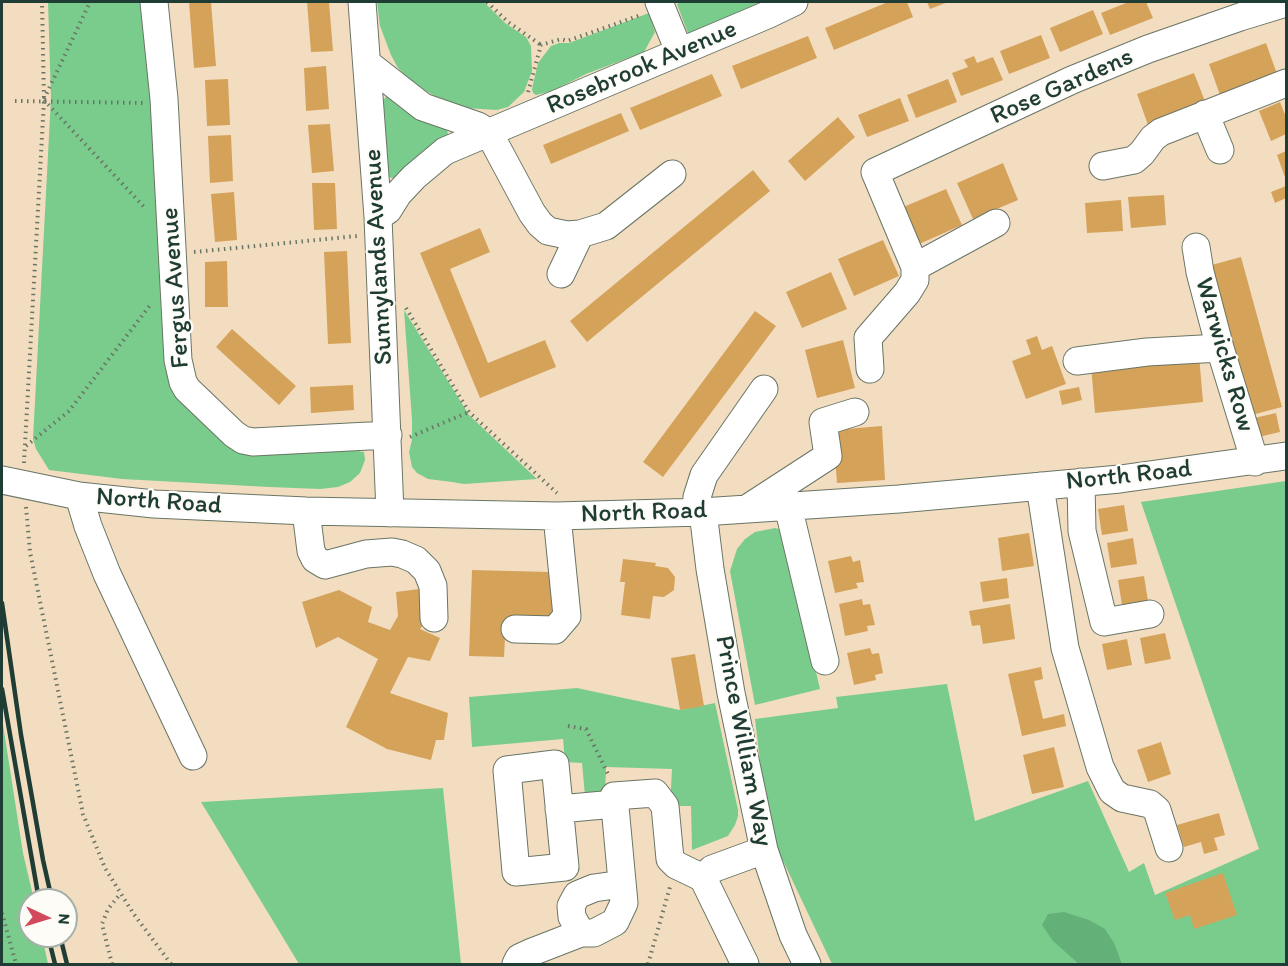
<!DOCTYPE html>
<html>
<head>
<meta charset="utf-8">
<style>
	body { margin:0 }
	#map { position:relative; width:1288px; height:966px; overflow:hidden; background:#f3ddc0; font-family:Itim,sans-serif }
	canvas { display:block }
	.frame { position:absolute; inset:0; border:3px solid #1f3d34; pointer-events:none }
	.north { position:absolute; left:18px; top:888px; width:60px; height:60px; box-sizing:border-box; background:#fdfcf7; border:2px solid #a4b0a9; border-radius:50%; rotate:94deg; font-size:16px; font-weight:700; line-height:24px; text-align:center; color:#1f3d34 }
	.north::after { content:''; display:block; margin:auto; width:21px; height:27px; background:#d1495b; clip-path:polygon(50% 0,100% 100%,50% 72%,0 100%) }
</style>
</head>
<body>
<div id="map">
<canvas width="1288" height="966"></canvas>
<div class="frame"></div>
<div class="north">N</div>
</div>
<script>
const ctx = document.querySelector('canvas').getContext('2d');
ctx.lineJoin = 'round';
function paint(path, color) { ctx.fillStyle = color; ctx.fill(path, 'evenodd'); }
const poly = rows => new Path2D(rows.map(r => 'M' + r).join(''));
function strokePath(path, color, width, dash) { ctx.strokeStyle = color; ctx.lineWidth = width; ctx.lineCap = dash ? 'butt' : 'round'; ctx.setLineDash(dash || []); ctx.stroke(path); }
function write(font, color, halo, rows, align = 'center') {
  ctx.font = font + ' Itim,sans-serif'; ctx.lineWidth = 4.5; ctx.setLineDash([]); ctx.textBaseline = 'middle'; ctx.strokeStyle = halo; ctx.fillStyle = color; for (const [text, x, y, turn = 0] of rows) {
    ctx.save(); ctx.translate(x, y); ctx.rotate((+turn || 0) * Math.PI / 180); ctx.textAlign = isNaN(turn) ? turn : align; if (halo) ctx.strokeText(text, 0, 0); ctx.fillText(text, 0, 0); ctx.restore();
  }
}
const green = poly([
	[48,2,148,2,169,359,218,427,364,452,365,460,360,473,350,482,338,487,320,489,269,487,122,479,49,470,36,449,33,439,51,98],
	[377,2,484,2,505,23,526,37,531,46,532,71,524,92,508,107,497,110,465,108,449,104,426,91,412,82,398,68,391,55,380,26],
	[681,2,760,2,689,36,677,4],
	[649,13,655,32,644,52,586,74,552,91,536,95,533,93,532,89,538,63,551,46,559,43,569,43],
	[387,95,441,125,447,130,448,134,447,140,397,179,388,177,383,101],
	[404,310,469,415,537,479,464,484,452,482,428,479,417,473,412,467,409,452,412,440,412,420],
	[1286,481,1286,964,832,964,768,829,755,719,838,708,836,697,947,684,975,821,1088,781,1129,872,1144,863,1155,895,1259,849,1141,502],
	[775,528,783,530,820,689,755,705,730,571,737,549,745,539,755,532],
	[577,688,680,710,715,703,738,810,738,816,735,825,728,836,692,850,691,806,670,806,672,769,606,767,605,796,585,796,582,763,565,762,563,739,472,747,469,697],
	[2,718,23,853,34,900,30,900,30,936,42,936,48,964,2,964],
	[443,788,461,964,299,964,201,802]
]);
const forest = poly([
	[1064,912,1089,920,1105,929,1114,943,1122,964,1079,964,1053,941,1042,925,1048,914]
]);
const building = poly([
	[189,2,211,2,216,66,194,68],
	[307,2,329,2,333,51,311,52],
	[888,2,907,2,913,17,834,50,825,28],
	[927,2,948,2,930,9],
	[1126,2,1146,2,1153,18,1110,35,1101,13,1126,3],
	[1093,10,1103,34,1060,52,1050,28],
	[1041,35,1050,58,1009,74,1000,51],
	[808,36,817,58,741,89,732,66],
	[1266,43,1277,74,1220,95,1209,64],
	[974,56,977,63,993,57,1003,80,961,96,952,73,968,67,964,60],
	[326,66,329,109,306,111,304,68],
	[1194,73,1206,104,1148,125,1137,94],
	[712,74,722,96,640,130,630,108],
	[228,79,230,125,207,126,205,80],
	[948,79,957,102,916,118,907,95],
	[900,98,909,121,867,137,858,115],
	[1280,102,1286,117,1286,134,1271,141,1259,111],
	[621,113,629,131,551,164,543,145],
	[838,117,855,137,805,181,788,161],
	[330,124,334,171,312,173,308,125],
	[231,135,233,181,210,183,208,136],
	[1286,151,1286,180,1277,155],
	[1003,163,1018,200,973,219,957,183],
	[753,170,770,191,587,342,570,321],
	[312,183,335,183,337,229,314,230],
	[1286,186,1286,198,1275,203,1271,192],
	[946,189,962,225,917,245,901,208],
	[234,192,237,240,215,242,211,194],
	[1164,195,1166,225,1131,228,1128,197],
	[1121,200,1123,231,1087,233,1085,203],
	[480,228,490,252,450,269,488,363,545,340,556,367,480,398,420,253],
	[883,240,899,276,854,296,838,259],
	[347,251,351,343,328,344,324,252],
	[1241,257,1282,407,1248,416,1208,266],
	[227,261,228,307,205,307,205,262],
	[831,272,847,309,802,328,786,292],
	[755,311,776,326,663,477,643,462],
	[232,329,296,386,279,405,216,347],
	[1037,336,1042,350,1052,346,1066,384,1026,399,1012,361,1031,354,1026,340],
	[843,340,855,388,817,398,805,350],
	[1199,355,1203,402,1095,413,1091,365],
	[353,385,354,410,311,413,310,387],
	[1079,387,1082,400,1062,405,1059,391],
	[1276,413,1280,432,1254,438,1250,419],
	[882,426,885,480,837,483,833,430],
	[1124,505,1128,531,1102,535,1098,509],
	[1029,533,1034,566,1002,571,998,538],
	[1133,538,1137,564,1111,568,1107,543],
	[851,556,853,562,860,560,864,582,856,583,858,588,835,593,828,561],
	[623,559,656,563,655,566,668,568,675,577,674,590,664,597,653,596,650,619,621,615,625,582,620,582],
	[472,570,549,572,549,579,558,580,557,619,506,618,504,657,469,656],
	[1144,576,1148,601,1122,605,1118,580],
	[1007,578,1009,598,983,602,980,582],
	[427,588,427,620,420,629,440,638,430,661,408,657,390,693,448,713,444,740,436,740,431,760,387,749,346,727,378,659,338,637,316,648,302,602,339,590,372,607,368,622,390,630,398,616,396,592],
	[862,599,863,605,870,604,875,625,867,626,868,631,845,636,839,604],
	[1010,604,1015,639,983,644,980,625,972,626,969,611],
	[1165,633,1171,659,1145,664,1140,638],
	[1127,639,1132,665,1107,670,1102,644],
	[870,648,872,654,879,653,883,673,875,675,876,680,854,685,847,653],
	[695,654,704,706,680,710,671,658],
	[1041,667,1043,679,1034,681,1043,719,1064,714,1066,726,1022,736,1008,674],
	[1161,742,1171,774,1148,782,1137,750],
	[1054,747,1064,787,1032,794,1023,755],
	[1219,813,1225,835,1214,838,1218,850,1204,854,1201,842,1184,847,1177,825],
	[1223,873,1237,915,1194,929,1190,915,1175,920,1165,893]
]);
const path = poly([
	[487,2,508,22,541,45],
	[528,92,541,45,561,39,567,41,641,15],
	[44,99,90,2],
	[44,100,146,209],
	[15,101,143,103],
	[194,252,357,236],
	[406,308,469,412,557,493],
	[410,437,469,412],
	[26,446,69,411,151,304],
	[24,463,44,100,42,2],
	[26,507,30,552,83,814,105,868,133,913,171,964],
	[568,726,586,729,608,774],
	[2,913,16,964],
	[112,964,102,924,108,909,121,893],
	[648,964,670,887]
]);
const minor = poly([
	[154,2,164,99,178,360,183,382,187,389,234,434,243,440,253,442,388,435],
	[362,2,378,217,390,513],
	[659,2,679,51],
	[368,64,423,107,478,126,489,133,532,213,540,224,548,231,567,235,580,234,606,226,672,174],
	[1205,114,1220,150],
	[1103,166,1134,160,1142,153,1153,138,1161,132,1286,83],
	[378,217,388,210,398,194,414,177,445,151,767,15,794,2],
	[1196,247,1200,272,1220,348,1255,462],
	[915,267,996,223],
	[561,274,580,234],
	[1077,361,1147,352,1220,348],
	[870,369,868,338,907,293,915,280,915,267,875,172,1072,80,1148,49,1240,17,1286,3],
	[2,480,79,496,154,504,306,511,557,516,702,512,899,499,1120,479,1286,456],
	[1081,482,1082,531,1104,622,1150,614],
	[1040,486,1065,648,1100,767,1112,791,1122,798,1150,804,1157,810,1169,848],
	[79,496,88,526,107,574,193,756],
	[788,506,825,661],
	[748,508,828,456,823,422,855,412],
	[306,511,311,551,315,559,325,565,366,554,392,552,402,554,416,560,427,571,433,586,434,618],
	[696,512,697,497,704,475,764,389],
	[703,512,710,569,731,693,764,850,793,935,807,964],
	[515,629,555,630,567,616,557,516],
	[555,764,565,867,516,872,507,770,555,764],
	[559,809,615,804],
	[581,933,572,917,571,906,577,895,594,888,622,884],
	[516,964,519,958,532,952,581,933,594,933,615,922,624,903,614,796,655,793,665,806,670,859,676,865,703,878],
	[745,964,703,878,712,869,764,850]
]);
const rail = poly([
	[2,603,21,735,43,860,52,900],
	[2,689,39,900],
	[48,936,55,964],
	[60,936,67,964]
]);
const streetNames = [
	["Rosebrook Avenue",642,68,-23],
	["Rose Gardens",1062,87,-24],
	["Sunnylands Avenue",379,257,-93],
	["Fergus Avenue",176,288,-94],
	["Warwicks Row",1224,355,74],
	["North Road",1129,476,-6],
	["North Road",159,502,4],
	["North Road",644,513,-2],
	["Prince William Way",743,741,79]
];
paint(green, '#7acc8d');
paint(forest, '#63b078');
paint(building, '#d5a25a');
strokePath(minor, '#697565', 29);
strokePath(path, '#697565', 4, [1.5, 4.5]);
strokePath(minor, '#fff', 27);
strokePath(rail, '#1f3d34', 4.5);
write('26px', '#1f3d34', '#fdfcf7', streetNames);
</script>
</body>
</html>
